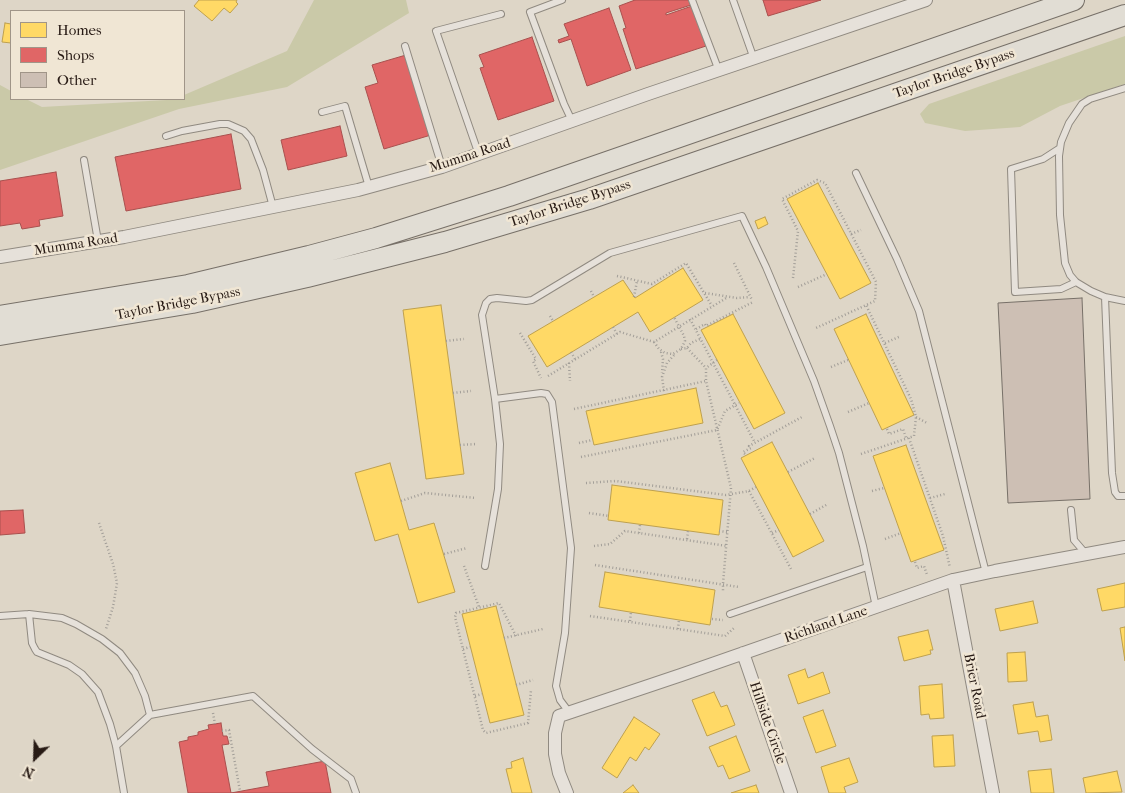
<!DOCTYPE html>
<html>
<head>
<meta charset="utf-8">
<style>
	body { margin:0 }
	#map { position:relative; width:1125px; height:793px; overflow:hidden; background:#ded6c7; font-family:"IM FELL French Canon",serif }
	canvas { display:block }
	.legend { position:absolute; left:10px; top:10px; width:175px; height:90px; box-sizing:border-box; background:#f0e6d4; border:1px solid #a09588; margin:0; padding:6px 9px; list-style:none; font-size:15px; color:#281b15 }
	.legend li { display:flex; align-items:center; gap:10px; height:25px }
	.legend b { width:25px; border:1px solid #a09588 }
	.north { position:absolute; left:10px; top:733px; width:50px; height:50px; -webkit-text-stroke:4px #f0e6d4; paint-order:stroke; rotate:204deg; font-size:14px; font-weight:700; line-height:20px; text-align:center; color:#281b15 }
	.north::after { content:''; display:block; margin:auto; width:18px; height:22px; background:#281b15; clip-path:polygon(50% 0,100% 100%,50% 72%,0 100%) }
</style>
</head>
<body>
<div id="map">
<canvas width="1125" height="793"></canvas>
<ul class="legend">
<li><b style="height:14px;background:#ffd966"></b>Homes</li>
<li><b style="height:14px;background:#e06666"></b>Shops</li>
<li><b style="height:14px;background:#cdbfb4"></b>Other</li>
</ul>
<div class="north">N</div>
</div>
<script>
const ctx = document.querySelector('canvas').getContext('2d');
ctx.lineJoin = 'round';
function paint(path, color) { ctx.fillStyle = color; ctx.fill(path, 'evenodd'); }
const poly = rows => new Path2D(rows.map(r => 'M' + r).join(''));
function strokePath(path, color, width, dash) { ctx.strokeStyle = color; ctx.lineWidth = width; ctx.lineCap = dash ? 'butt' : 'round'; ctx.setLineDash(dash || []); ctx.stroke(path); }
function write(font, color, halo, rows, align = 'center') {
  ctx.font = font + ' "IM FELL French Canon",serif'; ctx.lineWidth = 5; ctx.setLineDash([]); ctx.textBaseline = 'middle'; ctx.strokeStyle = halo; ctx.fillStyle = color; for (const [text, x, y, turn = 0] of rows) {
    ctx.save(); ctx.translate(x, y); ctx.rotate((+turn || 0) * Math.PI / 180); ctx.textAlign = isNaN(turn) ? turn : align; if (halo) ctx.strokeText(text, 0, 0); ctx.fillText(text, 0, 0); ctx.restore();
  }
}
const green = poly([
	[314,0,406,0,409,13,287,87,179,109,0,170,0,85,11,91,11,99,26,99,42,107,184,99,184,95,287,51],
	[1125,36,1125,84,1060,106,1020,127,965,131,925,123,920,114,929,104]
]);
const homes = poly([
	[199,0,237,0,236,2,238,4,230,13,224,8,212,21,194,6,199,0],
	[5,23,11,24,11,43,2,42,5,23],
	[818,183,871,283,840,299,787,199,818,183],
	[765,217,768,224,758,229,755,221,765,217],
	[683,268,703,300,650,332,638,312,547,367,528,336,623,280,635,298,683,268],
	[441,305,464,474,426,479,403,310,441,305],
	[733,314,785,413,754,429,701,330,733,314],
	[866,314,914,415,882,430,834,329,866,314],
	[696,388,703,423,594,445,586,411,696,388],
	[772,442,824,541,793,557,741,458,772,442],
	[906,445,944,550,911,562,873,456,906,445],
	[390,463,409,530,434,523,455,592,418,603,398,534,375,541,355,473,390,463],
	[612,485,723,500,719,535,608,520,612,485],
	[605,572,715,590,710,625,599,607,605,572],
	[1125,583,1125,607,1102,611,1097,589,1125,583],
	[1033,601,1038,623,1000,631,995,609,1033,601],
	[496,606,524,715,490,723,462,614,496,606],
	[1125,627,1125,661,1120,628,1125,627],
	[928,630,933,650,930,650,931,654,904,661,898,637,928,630],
	[1025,652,1027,681,1008,682,1007,653,1025,652],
	[805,669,808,678,823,672,830,693,798,704,788,675,805,669],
	[942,684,944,718,930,719,929,714,921,715,919,686,942,684],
	[714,692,721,707,727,705,735,725,707,736,692,700,714,692],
	[1033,702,1036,717,1048,715,1052,740,1040,742,1038,731,1018,734,1013,705,1033,702],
	[823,710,836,746,816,753,803,717,823,710],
	[634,717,660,734,649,750,645,747,636,761,630,757,617,778,602,768,634,717],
	[953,735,955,766,934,767,932,736,953,735],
	[736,736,750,771,729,779,723,765,718,767,709,747,736,736],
	[523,758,532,793,512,793,506,769,512,768,511,762,523,758],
	[849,758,858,782,844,787,846,793,829,793,821,767,849,758],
	[1051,769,1054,793,1031,793,1028,771,1051,769],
	[1117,771,1122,792,1086,793,1083,778,1117,771],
	[633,785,639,793,623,793,633,785],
	[756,785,759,793,731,793,756,785]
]);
const shops = poly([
	[635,0,690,0,691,5,666,13,666,15,692,6,706,46,636,69,623,29,626,28,619,6,635,0],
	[763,0,821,0,768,16,763,0],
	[609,8,631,70,587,86,571,39,559,43,558,40,569,36,564,24,609,8],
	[532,37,554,101,498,120,480,68,484,67,479,55,532,37],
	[406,55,431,135,384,149,365,87,378,83,372,65,406,55],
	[340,126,347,156,288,170,281,140,340,126],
	[231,134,241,189,126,211,115,157,231,134],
	[56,172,63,216,39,220,40,226,22,229,20,223,0,226,0,181,56,172],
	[23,510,25,533,0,535,0,511,23,510],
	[221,723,223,736,227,736,229,744,222,745,231,793,269,786,266,772,325,761,331,793,188,793,179,742,188,740,188,737,198,735,198,732,209,729,208,725,221,723]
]);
const building = poly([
	[1082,298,1090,499,1008,503,998,303,1082,298]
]);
const path = poly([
	[851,234,861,230],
	[734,263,752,300],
	[617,276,652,284,686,263,712,306],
	[793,278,798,231,782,199,817,180,825,183,876,282,875,301,816,328],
	[798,287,827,274],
	[591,291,594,297],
	[705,293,737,298,750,297],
	[634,297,637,281],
	[550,316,553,321],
	[690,319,755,443],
	[613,327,617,334],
	[696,329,705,324,706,326,753,302],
	[520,333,536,359,533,361,541,378],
	[446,341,464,339],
	[654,342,659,349,665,353,673,354,681,349,685,341,684,336,674,317],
	[885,343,901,336],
	[687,348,706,368],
	[681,349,687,348,691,343,700,339],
	[571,352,575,359],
	[661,352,663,359,662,373],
	[717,360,706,368,706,381,731,488,723,584,723,592],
	[569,363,570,381],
	[831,367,848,360],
	[548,376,620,332,654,342,728,297],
	[664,391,662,377,667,363,675,354],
	[453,393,471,391],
	[574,409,706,381],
	[848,412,869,403],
	[916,417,927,423],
	[887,429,889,434,903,429,906,438],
	[909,438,943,536,950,568],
	[579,443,592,440],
	[460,445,477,444],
	[745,454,743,452,751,448,749,446,802,417],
	[861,454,914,436,916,417,911,399,866,305],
	[581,457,717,430,725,411,739,403],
	[788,472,815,458],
	[586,483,616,481,726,495,749,491,756,487],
	[749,491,791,569],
	[872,491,884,488],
	[930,498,945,494],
	[401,501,425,493,476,498],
	[589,513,609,516],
	[810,514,828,504],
	[99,523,113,564,117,583,113,607,106,629],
	[719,531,728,532],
	[639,533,640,525],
	[772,533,779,530],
	[687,539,688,531],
	[885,539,901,533],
	[594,546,610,544,625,531,727,546],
	[444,554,467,548],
	[915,562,917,568,924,566,927,575],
	[595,565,739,587],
	[464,566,479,607],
	[590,616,725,636,734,628],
	[712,619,723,620],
	[630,621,631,612],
	[678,629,679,620],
	[516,636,499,603,456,613,455,617,483,730,486,733,528,723,531,690],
	[504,638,543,629],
	[463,649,470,647],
	[516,685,533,680],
	[475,696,482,694],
	[213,713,215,724],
	[222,731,229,730,240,791]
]);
const service = poly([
	[562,0,530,12,564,104,572,121],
	[692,0,719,71],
	[733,0,754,59],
	[405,46,442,167],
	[1125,88,1090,99,1082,104,1069,123,1061,142,1059,156,1060,215,1065,263,1070,275,1076,282,1091,291,1105,297,1125,301],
	[322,112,345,106,369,187],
	[166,136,182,131,220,124,228,124,244,131,251,139,263,170,273,207],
	[1060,148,1043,159,1011,169,1015,292,1061,289,1076,282],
	[479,155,436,31,501,14],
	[84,160,98,241],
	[856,173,897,259,919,311,986,573],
	[1105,297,1112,473,1115,492,1118,496,1125,496],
	[495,399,541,393,547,394,552,402,571,548,565,633,556,686,560,700,569,712],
	[1071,510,1074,540,1086,554],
	[485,566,498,489,500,444,495,399,482,315,486,303,490,299,497,298,526,301,532,300,610,253,742,216,766,267,814,381,830,426,839,453,863,546,876,607],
	[29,614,32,643,35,649,37,652,69,665,82,674,98,692,110,724,116,746,124,793],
	[730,614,867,567],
	[0,616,29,614,62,618,76,624,102,639,120,653,135,673,145,696,150,715,253,696,312,749,351,779,356,793],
	[116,746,150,715]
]);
const minor = poly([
	[0,257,124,237,273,207,358,190,442,167,648,94,926,0],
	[953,580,993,793],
	[743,653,791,793],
	[567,793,559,773,555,754,555,733,559,716,681,675,953,580,995,571,1125,547]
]);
const primary = poly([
	[0,316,188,285,309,256,376,238,509,196,1074,0],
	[0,335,192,303,307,277,445,242,589,199,1125,15]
]);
const streetNames = [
	["Taylor Bridge Bypass",954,74,-19],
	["Mumma Road",470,156,-18],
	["Taylor Bridge Bypass",570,204,-18],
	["Mumma Road",76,245,-9],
	["Taylor Bridge Bypass",178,304,-11],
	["Richland Lane",826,625,-19],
	["Brier Road",974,686,79],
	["Hillside Circle",767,723,71]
];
paint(green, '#cac9a8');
paint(homes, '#ffd966');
strokePath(homes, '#bea04e', 1);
paint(shops, '#e06666');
strokePath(shops, '#a9504e', 1);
paint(building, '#cdbfb4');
strokePath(building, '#777068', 1);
strokePath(service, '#908a81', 8);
strokePath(minor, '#908a81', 14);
strokePath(primary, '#777068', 22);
strokePath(path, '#a29e98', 2.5, [1, 2.5]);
strokePath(service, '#e6e1da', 6);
strokePath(minor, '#e6e1da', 12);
strokePath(primary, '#e1ddd4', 20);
write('14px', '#281b15', '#f0e6d4', streetNames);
</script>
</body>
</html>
